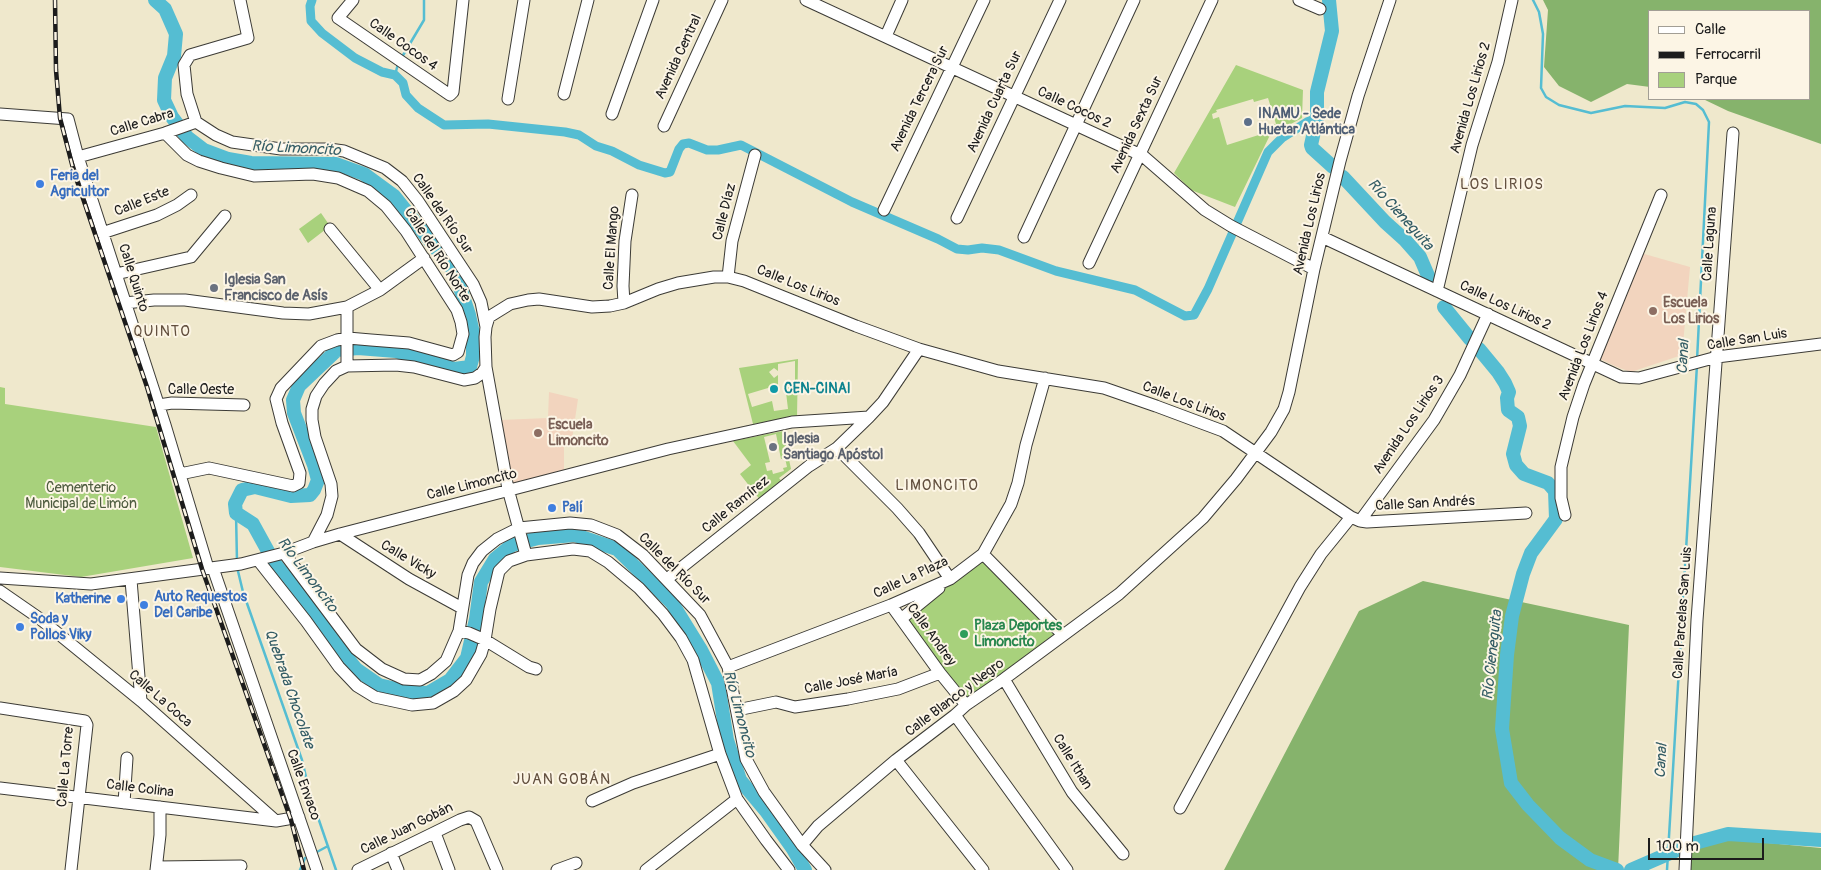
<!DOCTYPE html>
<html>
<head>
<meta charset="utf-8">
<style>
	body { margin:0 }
	#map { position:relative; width:1821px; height:870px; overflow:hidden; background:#efe8cc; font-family:Pangolin,sans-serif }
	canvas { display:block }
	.legend { position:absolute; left:1648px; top:10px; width:162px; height:90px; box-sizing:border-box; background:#fcf5e5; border:1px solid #a29e95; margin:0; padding:6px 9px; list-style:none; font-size:15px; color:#1c1c1c }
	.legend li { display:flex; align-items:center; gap:10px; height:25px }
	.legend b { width:25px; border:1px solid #a29e95 }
	.scale { position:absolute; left:1648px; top:838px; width:116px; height:22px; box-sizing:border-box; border:2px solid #1c1c1c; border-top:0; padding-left:6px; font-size:15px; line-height:18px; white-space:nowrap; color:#1c1c1c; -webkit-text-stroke:4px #fcf5e5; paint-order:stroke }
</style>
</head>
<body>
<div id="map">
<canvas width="1821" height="870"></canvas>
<ul class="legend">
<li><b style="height:6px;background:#fff"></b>Calle</li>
<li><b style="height:6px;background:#1c1c1c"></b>Ferrocarril</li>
<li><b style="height:14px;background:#a8d17c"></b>Parque</li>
</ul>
<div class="scale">100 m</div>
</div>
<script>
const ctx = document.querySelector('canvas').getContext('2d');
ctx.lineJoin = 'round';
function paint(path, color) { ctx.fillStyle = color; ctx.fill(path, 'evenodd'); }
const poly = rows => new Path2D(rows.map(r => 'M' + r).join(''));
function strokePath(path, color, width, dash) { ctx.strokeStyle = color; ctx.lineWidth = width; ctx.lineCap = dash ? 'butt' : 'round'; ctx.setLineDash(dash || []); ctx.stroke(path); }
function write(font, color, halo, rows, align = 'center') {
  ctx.font = font + ' Pangolin,sans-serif'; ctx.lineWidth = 4; ctx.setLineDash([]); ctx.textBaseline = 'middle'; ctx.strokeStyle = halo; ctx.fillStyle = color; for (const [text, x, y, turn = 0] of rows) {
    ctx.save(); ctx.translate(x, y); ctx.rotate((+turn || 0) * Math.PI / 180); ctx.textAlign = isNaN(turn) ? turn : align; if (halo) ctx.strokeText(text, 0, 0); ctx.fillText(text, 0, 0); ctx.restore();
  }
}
const built = poly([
	[1641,253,1690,267,1682,355,1631,372,1617,367,1600,359],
	[549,392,578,399,571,446,564,446,564,474,511,485,500,420,548,418]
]);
const green = poly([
	[1236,65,1303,90,1302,118,1270,135,1235,207,1191,190,1174,173],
	[1268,98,1276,124,1263,128,1265,133,1227,145,1219,117,1213,119,1212,114,1217,112,1216,110,1253,99,1254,102],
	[321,213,330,226,308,243,299,229],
	[798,359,797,417,753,424,739,368],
	[795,361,795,383,785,384,788,409,774,411,772,401,752,407,748,394,778,385,778,375,774,378,769,372,774,368,778,371,778,364],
	[0,387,5,388,5,404,156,427,193,558,81,577,0,567],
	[783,431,791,469,779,478,784,484,761,501,740,474,751,465,733,441],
	[776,434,781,459,785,458,787,467,783,468,784,471,773,474,772,470,767,471,765,463,770,462,764,437],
	[982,559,1056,633,967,699,905,620]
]);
const forest = poly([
	[1543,0,1821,0,1821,144,1728,111,1703,99,1810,99,1810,11,1650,11,1650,87,1627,84,1591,102,1559,86,1544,67,1548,10],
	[1423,581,1629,625,1618,870,1224,870,1359,611],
	[1684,835,1821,848,1821,870,1681,870]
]);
const stream = poly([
	[1533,0,1539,12,1543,34,1541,88,1546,97,1559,105,1591,113,1625,106,1665,108,1685,102,1696,104,1703,110,1709,122,1697,360],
	[402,57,424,20,424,0],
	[395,75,398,64],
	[236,513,237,562],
	[237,567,243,592,302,760,310,794,336,870],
	[315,853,328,846],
	[300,870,305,858],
	[1667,870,1697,365]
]);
const canal = poly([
	[312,0,310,6,311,21,322,33,355,58,382,72,395,75,403,83,406,95,418,108,444,125,488,124,565,132,579,135,596,146,612,151,639,165,665,173,670,172,679,149,683,144,689,143,707,150,718,150,741,145,852,202,938,239,957,249,968,250,982,248,999,250,1056,271,1135,290,1185,316,1194,315,1208,289,1268,152,1282,138,1307,122,1317,118]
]);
const river = poly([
	[155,0,165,9,176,34,174,56,165,78,164,100,172,117,187,137,204,150,228,159,251,163,336,164,364,174,394,196,455,272,469,315,473,333,473,356,470,367,454,369,396,351,358,348,337,350,299,386,293,400,294,413,314,465,318,480,314,490,310,495,291,496,255,487,242,490,235,504,236,513,253,524,275,564,314,611,335,643,356,669,379,685,409,692,428,693,450,680,467,658,476,619,481,582,495,559,512,545,538,538,575,535,617,549,672,603,701,650,718,683,727,740,740,780,766,811,793,849,805,870],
	[1329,0,1332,31,1317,92,1317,118,1311,145,1312,148,1333,167],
	[1343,177,1385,222,1405,240,1420,257,1429,278],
	[1444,307,1470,339],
	[1479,349,1498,372,1505,383,1509,392,1507,398,1508,410,1518,417,1520,426,1513,454,1516,465,1524,474,1548,483,1555,491,1556,519,1531,553,1523,574,1512,616,1507,655,1502,729,1511,783,1528,805,1560,838,1590,860,1617,870],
	[1631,870,1691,844,1728,834,1821,840]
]);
const minor = poly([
	[353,0,338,18,450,95,453,92,463,0],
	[806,0,1143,156,1205,210,1231,226,1314,269],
	[1299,0,1320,9],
	[886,36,902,0],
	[564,94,588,0],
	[508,99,524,0],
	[0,114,68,119,78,157,165,425,208,568],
	[612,114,653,0],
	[196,122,216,135,232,142,281,149,329,149,344,151,385,168,402,181,418,201,473,284,481,302,486,327],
	[196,122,187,94,184,65,190,55,248,38,240,0],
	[664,126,722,0],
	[165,133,187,155,199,161,221,168,254,176,313,174,338,178,368,191,386,206,406,231,457,310,461,322,463,334,458,352,453,355,409,343,371,340,348,338,337,340,321,346,281,388,276,399,282,423,300,473,299,483,293,486,209,468,180,474],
	[78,157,165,133,196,122],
	[884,210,984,0],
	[957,218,1060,0],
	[330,229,380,290],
	[102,233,157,215,177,205,191,195],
	[1024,237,1134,0],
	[1322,237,1621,377,1639,378,1717,357,1821,344],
	[1089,263,1212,0],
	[116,274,191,257,225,216],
	[728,277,732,241,755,155],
	[1437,291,1472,145,1498,62,1512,0],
	[125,303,154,300,185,300,283,313,309,314,347,307,380,290,424,258],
	[624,303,623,286,625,241,632,195],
	[347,366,347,307],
	[159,405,172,403,244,405],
	[837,448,897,508,919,533,950,579],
	[1565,515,1561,498,1561,467,1573,417,1584,384,1661,195],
	[1360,521,1434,420,1460,375,1488,314],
	[340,534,409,579,462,608],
	[313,542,327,515,332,496,331,484,315,437,312,420,312,409,316,396,324,384,336,371,347,366,396,365,414,367,464,380,475,378,482,373,486,367],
	[284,553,356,649,382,669,404,679,420,680,431,674,446,661,459,631,468,575,473,563,482,551,497,539,519,528,570,523,591,525,617,535,643,555,700,615,728,667,746,759,764,792,802,845,825,870],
	[983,554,1063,635],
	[526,555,508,489,486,367,485,337,486,327,489,317,510,304,528,300,539,299,592,307,610,306,624,303,658,289,678,283,714,277,728,277,744,281,856,326,919,349,998,371,1104,388,1156,406,1223,431,1351,517,1360,521,1367,522,1526,513],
	[258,560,306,621,339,667,357,686,375,697,412,705,433,703,454,691,466,680,481,654,485,640,469,633,459,631],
	[213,568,317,870],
	[0,578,91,584,241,564,284,553,313,542,340,534,668,449,792,422,869,417,883,402,919,349],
	[667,579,809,466,837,448,869,417],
	[131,580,141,701],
	[0,591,39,618,141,701,276,821,299,817],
	[891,605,940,673,966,705],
	[901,619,939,588],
	[728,667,891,605,950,579,983,554,1011,504,1018,483,1026,445,1045,378],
	[536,669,529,667,485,640,490,609,499,571,509,561,526,555,573,549,590,551,608,562,639,588,663,614,681,638,693,660,720,754,737,799,766,840,789,870],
	[1004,679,1072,792,1123,854],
	[0,708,85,721,87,725,71,870],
	[737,710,776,702,795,707,848,699,898,689,940,673],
	[955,715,1067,870],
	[896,760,983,870],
	[0,788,276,821],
	[592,801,633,783,720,754],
	[124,803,127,758],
	[1180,808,1300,587,1321,554,1351,517],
	[435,833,449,870],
	[802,845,818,826,896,760,955,715,966,705,1004,679,1119,594,1203,518,1236,479,1271,432,1284,409,1289,392,1314,269,1340,161,1358,96,1390,0],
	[391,853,398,870],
	[157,867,241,866],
	[156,870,160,835,160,807],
	[358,870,460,820,469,817,476,821,497,870],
	[557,870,576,863],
	[646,870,737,799],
	[1685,870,1697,620,1733,133]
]);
const rail = poly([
	[55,0,56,70,60,118,74,172,147,387,202,569,291,820,304,870]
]);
const markers = [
	[1248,122,5,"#5c6f8a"],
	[40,184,5,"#3f7fe0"],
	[214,288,5,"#6b7280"],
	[1653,311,5,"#8d6e63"],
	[774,389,5,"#0f9aa8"],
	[538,433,5,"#8d6e63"],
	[773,447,5,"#6b7280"],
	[552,508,5,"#3f7fe0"],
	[121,599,5,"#3f7fe0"],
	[144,605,5,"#3f7fe0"],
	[20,627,5,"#3f7fe0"],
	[964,634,5,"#2e9e5b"]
];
const streetNames = [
	["Calle Cocos 4",403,45,35],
	["Avenida Central",679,57,-65],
	["Avenida Los Lirios 2",1471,98,-74],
	["Avenida Tercera Sur",920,99,-64],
	["Avenida Cuarta Sur",995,102,-65],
	["Calle Cocos 2",1074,108,25],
	["Calle Cabra",142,123,-17],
	["Avenida Sexta Sur",1137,125,-65],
	["Calle Este",142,202,-22],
	["Calle Díaz",725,212,-76],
	["Calle del Río Sur",442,214,55],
	["Avenida Los Lirios",1310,224,-77],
	["Calle Laguna",1710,244,-86],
	["Calle El Mango",612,248,-86],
	["Calle del Río Norte",437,255,57],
	["Calle Quinto",133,278,72],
	["Calle Los Lirios",798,286,22],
	["Calle Los Lirios 2",1505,306,25],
	["Calle San Luis",1747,340,-9],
	["Avenida Los Lirios 4",1584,346,-69],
	["Calle Oeste",201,390],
	["Calle Los Lirios",1184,402,21],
	["Avenida Los Lirios 3",1409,425,-56],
	["Calle Limoncito",472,485,-14],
	["Calle San Andrés",1425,504,-3],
	["Calle Ramírez",736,505,-39],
	["Calle Vicky",408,560,31],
	["Calle del Río Sur",674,569,45],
	["Calle La Plaza",911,578,-25],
	["Calle Parcelas San Luis",1683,613,-86],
	["Calle Andrey",931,635,54],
	["Calle José María",851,681,-11],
	["Calle Blanco y Negro",955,698,-37],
	["Calle La Coca",160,699,41],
	["Calle Ithan",1072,762,58],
	["Calle La Torre",66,767,-85],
	["Calle Envaco",303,785,70],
	["Calle Colina",140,789,7],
	["Calle Juan Gobán",407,829,-26]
];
const serviceNames = [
	["INAMU - Sede",1258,114],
	["Huetar Atlántica",1258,130]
];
const shopNames = [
	["Feria del",50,176],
	["Agricultor",50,192],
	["Palí",562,508],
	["Auto Requestos",154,597],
	["Del Caribe",154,613],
	["Katherine",111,599,"right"],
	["Soda y",30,619],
	["Pollos Viky",30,635]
];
const worshipNames = [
	["Iglesia San",224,280],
	["Francisco de Asís",224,296],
	["Iglesia",783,439],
	["Santiago Apóstol",783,455]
];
const educationNames = [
	["Escuela",1663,303],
	["Los Lirios",1663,319],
	["Escuela",548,425],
	["Limoncito",548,441]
];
const cultureNames = [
	["CEN-CINAI",784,389]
];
const parkNames = [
	["Cementerio",81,488],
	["Municipal de Limón",81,504]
];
const leisureNames = [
	["Plaza Deportes",974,626],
	["Limoncito",974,642]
];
const waterNames = [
	["Río Limoncito",296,149,3],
	["Río Cieneguita",1400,215,48],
	["Canal",1684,357,-87],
	["Río Limoncito",307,575,53],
	["Río Cieneguita",1493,655,-84],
	["Quebrada Chocolate",289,689,71],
	["Río Limoncito",739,714,75],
	["Canal",1662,761,-87]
];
const neighbourhoodNames = [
	["LOS LIRIOS",1502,185],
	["QUINTO",162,332],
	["LIMONCITO",937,486],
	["JUAN GOBÁN",562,780]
];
paint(built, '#f2d4be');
paint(green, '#a8d17c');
paint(forest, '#86b36c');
strokePath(stream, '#55bdd2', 2.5);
strokePath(canal, '#55bdd2', 9);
strokePath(river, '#55bdd2', 14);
strokePath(minor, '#3c3b36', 13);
strokePath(minor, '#fff', 11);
strokePath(rail, '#1c1c1c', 4.5);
strokePath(rail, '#fcf5e5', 2.5, [8]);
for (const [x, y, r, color] of markers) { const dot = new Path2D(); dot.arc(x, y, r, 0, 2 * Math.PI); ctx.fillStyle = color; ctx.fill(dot); strokePath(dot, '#fcf5e5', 2); }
write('14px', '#1c1c1c', '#fcf5e5', streetNames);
write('bold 14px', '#4e5e75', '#fcf5e5', serviceNames, 'left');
write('bold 14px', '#366cbe', '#fcf5e5', shopNames, 'left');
write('bold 14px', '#5b616d', '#fcf5e5', worshipNames, 'left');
write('bold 14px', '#785e54', '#fcf5e5', educationNames, 'left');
write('bold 14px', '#0d838f', '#fcf5e5', cultureNames, 'left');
write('14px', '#4d5b3e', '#fcf5e5', parkNames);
write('bold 14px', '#27864d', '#fcf5e5', leisureNames, 'left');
write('italic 15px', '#335c65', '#fcf5e5', waterNames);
ctx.letterSpacing = '1px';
write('15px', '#614e3d', '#fcf5e5', neighbourhoodNames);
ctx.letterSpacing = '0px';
</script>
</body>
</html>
